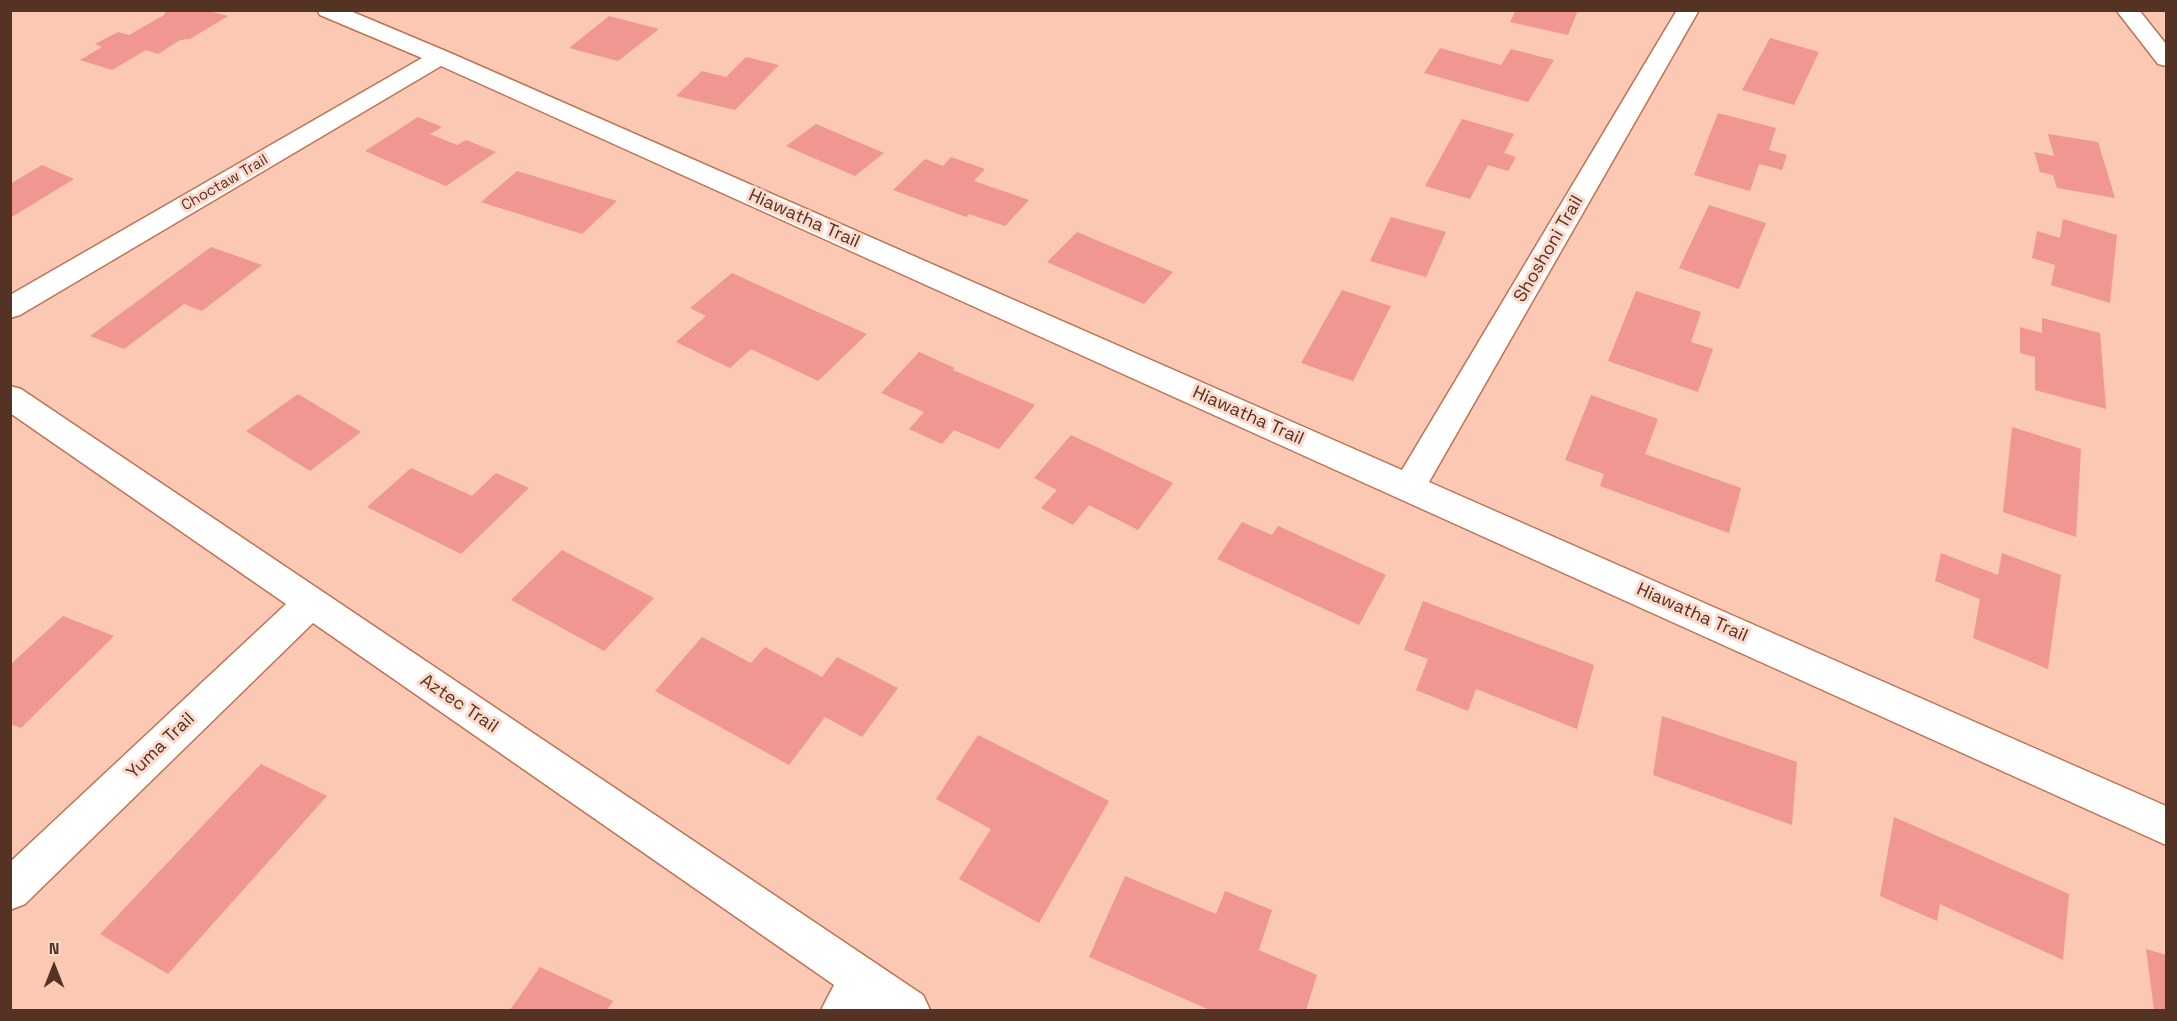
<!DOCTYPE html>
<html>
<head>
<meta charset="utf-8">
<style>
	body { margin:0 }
	#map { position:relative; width:2177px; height:1021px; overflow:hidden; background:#fac8b3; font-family:"Space Grotesk",sans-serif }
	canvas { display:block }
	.frame { position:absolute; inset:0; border:12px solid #543325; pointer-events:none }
	.north { position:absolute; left:24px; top:937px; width:60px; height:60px; -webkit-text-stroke:4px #fcd9cb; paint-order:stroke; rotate:0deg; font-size:16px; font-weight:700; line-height:24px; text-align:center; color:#543325 }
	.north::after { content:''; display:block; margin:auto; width:21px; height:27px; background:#543325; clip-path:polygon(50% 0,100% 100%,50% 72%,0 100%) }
</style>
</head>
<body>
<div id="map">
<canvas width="2177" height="1021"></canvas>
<div class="frame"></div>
<div class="north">N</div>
</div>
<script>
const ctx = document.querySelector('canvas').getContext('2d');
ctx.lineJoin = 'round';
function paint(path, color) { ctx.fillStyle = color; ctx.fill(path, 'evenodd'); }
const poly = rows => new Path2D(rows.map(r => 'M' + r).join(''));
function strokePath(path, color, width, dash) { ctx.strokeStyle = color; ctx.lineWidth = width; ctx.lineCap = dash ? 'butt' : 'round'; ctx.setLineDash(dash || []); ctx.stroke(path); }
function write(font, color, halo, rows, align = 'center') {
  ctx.font = font + ' "Space Grotesk",sans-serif'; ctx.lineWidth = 6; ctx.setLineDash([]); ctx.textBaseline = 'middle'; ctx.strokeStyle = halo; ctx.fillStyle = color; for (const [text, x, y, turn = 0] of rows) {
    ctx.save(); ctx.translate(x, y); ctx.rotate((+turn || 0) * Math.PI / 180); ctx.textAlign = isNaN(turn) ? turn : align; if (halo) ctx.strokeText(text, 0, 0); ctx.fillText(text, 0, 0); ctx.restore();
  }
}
const building = poly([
	[166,10,209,11,228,16,190,39,180,40,158,54,146,50,112,70,80,60,102,47,95,44,118,32,129,35,164,15],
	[1516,10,1578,10,1568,35,1510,22],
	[609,16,659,29,618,61,569,48],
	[1770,38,1819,52,1794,105,1742,90],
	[1440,48,1501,65,1511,49,1554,60,1528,102,1424,73],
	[746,57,779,65,735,110,676,96,702,71,726,77],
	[1718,113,1776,128,1769,150,1787,155,1782,170,1759,164,1750,191,1694,175],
	[418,117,442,127,430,134,457,145,466,140,496,152,446,186,365,151],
	[1462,119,1514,134,1504,153,1516,157,1508,171,1488,165,1470,199,1425,186],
	[816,124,884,153,855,176,786,146],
	[2048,134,2098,142,2115,198,2057,188,2053,175,2040,172,2034,152,2054,156],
	[951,157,985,169,974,181,1029,200,1005,226,969,214,966,217,893,190,925,159,943,166],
	[42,165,74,179,10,218,10,184],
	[517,171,617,201,582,234,481,202],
	[1709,205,1766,223,1739,289,1679,268],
	[1391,217,1446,232,1426,277,1370,261],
	[2063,219,2117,235,2110,303,2051,285,2055,265,2032,258,2037,231,2060,238],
	[1077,232,1173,272,1144,304,1047,262],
	[211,247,262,265,202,311,184,304,124,349,90,336],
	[732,273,800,304,867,334,818,381,751,349,730,368,676,342,706,316,690,308],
	[1342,290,1391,306,1353,381,1301,363],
	[1636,291,1701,312,1691,342,1713,349,1698,392,1608,361],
	[2042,318,2100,333,2106,409,2035,390,2035,357,2020,353,2020,327,2042,333],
	[919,352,955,368,953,370,1035,405,999,449,954,430,942,444,909,429,924,412,881,393],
	[298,394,361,432,310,471,246,431],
	[1591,395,1658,419,1645,454,1741,488,1729,533,1600,486,1604,474,1565,460],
	[2012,427,2081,449,2076,537,2003,512],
	[1071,435,1173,483,1138,530,1089,505,1073,525,1041,508,1057,490,1034,478],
	[411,468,472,496,496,473,529,488,461,554,367,507],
	[1242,522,1272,535,1278,526,1386,575,1359,625,1217,559],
	[562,550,654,598,604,651,511,600],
	[1941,553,1998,575,2002,553,2061,575,2048,669,1973,638,1980,599,1935,581],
	[1423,601,1594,665,1577,729,1476,689,1468,711,1416,690,1428,659,1404,650],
	[63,616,114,636,21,728,10,724,10,665],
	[702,637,751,663,765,647,822,677,837,657,898,688,862,737,825,717,789,765,655,691],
	[1662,716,1797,762,1792,825,1653,775],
	[978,735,1109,801,1039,923,959,879,991,829,936,799],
	[261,764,327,796,168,974,100,934],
	[1894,817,2069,894,2063,960,1940,904,1937,921,1880,896],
	[1125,876,1216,914,1225,891,1272,910,1259,950,1317,975,1306,1010,1210,1010,1089,957],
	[2146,949,2166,955,2166,1010,2154,1010],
	[540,967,613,1001,607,1010,510,1010]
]);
const street = poly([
	[317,10,348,10,448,52,1402,470,1677,10,1699,10,1429,482,2166,806,2166,845,441,66,20,315,10,318,10,295,422,58,320,15,317,10],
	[2116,10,2139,10,2166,44,2166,66,2158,64,2116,10],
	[10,386,21,389,923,995,930,1010,821,1010,834,985,313,623,25,904,10,910,10,862,286,604,10,413,10,386]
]);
const farStreetnames = [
	["Choctaw Trail",225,183,-30]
];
const streetNames = [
	["Hiawatha Trail",804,219,24],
	["Shoshoni Trail",1549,249,-60],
	["Hiawatha Trail",1248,416,24],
	["Hiawatha Trail",1692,613,24],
	["Aztec Trail",459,704,34],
	["Yuma Trail",161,746,-44]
];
paint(building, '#f09791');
strokePath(street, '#bf7251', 3);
paint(street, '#fff');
write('15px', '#543325', '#fcd9cb', farStreetnames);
write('18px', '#543325', '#fcd9cb', streetNames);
</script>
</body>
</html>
